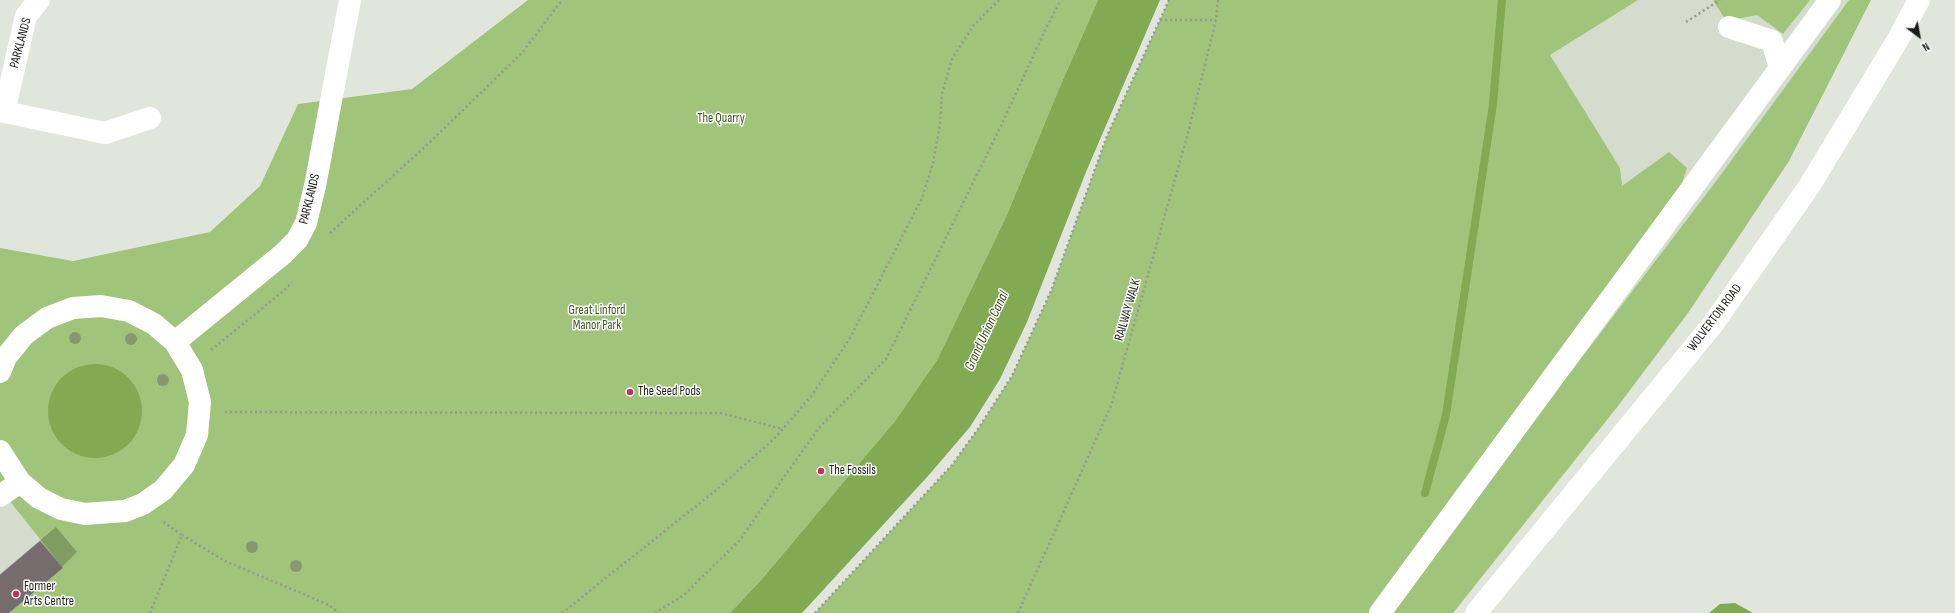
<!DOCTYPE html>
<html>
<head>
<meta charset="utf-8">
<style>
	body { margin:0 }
	#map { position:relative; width:1955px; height:613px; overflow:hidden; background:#e1e6dd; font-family:"Sofia Sans Condensed",sans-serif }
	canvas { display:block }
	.north { position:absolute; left:1899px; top:16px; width:40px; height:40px; -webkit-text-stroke:3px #fff; paint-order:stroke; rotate:148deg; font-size:11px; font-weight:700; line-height:16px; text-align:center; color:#1a1c18 }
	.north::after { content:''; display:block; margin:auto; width:14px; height:18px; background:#1a1c18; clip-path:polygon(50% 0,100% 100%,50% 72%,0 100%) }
</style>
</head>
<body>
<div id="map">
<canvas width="1955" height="613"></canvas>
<div class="north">N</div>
</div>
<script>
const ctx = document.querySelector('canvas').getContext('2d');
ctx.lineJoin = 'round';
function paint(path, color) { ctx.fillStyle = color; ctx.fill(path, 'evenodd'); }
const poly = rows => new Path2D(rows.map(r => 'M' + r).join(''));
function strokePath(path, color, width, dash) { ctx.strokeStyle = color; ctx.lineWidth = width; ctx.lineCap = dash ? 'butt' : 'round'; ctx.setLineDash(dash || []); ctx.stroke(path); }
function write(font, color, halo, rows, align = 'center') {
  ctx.font = font + ' "Sofia Sans Condensed",sans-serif'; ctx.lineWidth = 3; ctx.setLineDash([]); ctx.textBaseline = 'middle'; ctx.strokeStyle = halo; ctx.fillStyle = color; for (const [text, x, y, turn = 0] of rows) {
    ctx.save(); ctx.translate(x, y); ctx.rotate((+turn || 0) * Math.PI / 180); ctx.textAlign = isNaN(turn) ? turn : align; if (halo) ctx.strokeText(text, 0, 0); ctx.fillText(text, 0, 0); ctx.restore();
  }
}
const built = poly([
	[1503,0,1871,0,1789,161,1688,313,1618,406,1453,613,1360,613],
	[0,490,63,568,9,613,0,613]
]);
const green = poly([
	[528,0,1098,0,1061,84,1006,217,937,360,895,421,761,580,730,613,9,613,63,568,0,489,0,248,73,261,210,232,260,186,298,104,412,89],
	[1169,0,1638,0,1550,55,1620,168,1622,186,1669,152,1687,168,1682,183,1370,613,815,613,952,465,978,429,1012,376,1051,291,1107,136],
	[1713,0,1810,0,1783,34,1757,15,1726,21],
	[1849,0,1871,0,1789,161,1688,313,1618,406,1453,613,1387,613,1714,184]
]);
const water = poly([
	[1098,0,1160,0,1086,172,1027,322,1000,379,970,427,928,476,802,613,730,613,761,580,895,421,937,360,1006,217,1061,84],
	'48 411a47 47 0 1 1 94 0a47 47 0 1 1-94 0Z',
	[1735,603,1753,613,1709,613,1720,604]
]);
const shadow = poly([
	[56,527,77,552,62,567,8,613,0,613,0,574]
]);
const stream = poly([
	[1425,493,1446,415,1493,104,1502,0]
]);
const building = poly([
	[40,541,63,568,9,613,0,613,0,575]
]);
const path = poly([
	[1160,20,1216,20],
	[1686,22,1720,0],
	[330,233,429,143,522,53,562,0],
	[211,350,287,288,292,282],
	[225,412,720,413,783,429],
	[182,535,225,561,329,605,339,613],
	[150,613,182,535,162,521],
	[562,613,715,491,774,439,813,394,850,338,922,198,933,163,940,124,942,94,952,59,973,26,999,0],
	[655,613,684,595,739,541,818,429,886,359,999,130,1048,24,1061,0],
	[815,613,952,465,978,429,1012,376,1051,291,1107,136,1169,0],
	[1018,613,1111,406,1188,133,1216,20,1218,0]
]);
const minor = poly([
	[1780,68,1830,0],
	[0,111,105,133,150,118],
	[4,112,26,16,39,0],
	[175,342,283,254,297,240,306,223,315,186,350,0],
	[0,372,6,357,24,335,47,318,73,308,101,306,129,311,154,324,175,342,192,370,200,402,197,435,184,465,163,490,143,504,125,511,85,514,61,509,39,498,20,482,0,451],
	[0,496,20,482],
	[1380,613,1780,68,1772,41,1729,27],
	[1476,613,1713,324,1810,185,1897,41,1919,0]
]);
const trees = [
	[75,338],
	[131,339],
	[163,380],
	[252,547],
	[296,566]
];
const markers = [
	[630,392,4,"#c1325a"],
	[821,471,4,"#c1325a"],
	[16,594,4,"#c1325a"]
];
const streetNames = [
	["PARKLANDS",21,43,-75],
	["PARKLANDS",310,199,-76],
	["RAILWAY WALK",1128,310,-74],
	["WOLVERTON ROAD",1715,318,-53]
];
const parkNames = [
	["The Quarry",721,119],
	["Great Linford",597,311],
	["Manor Park",597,326]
];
const poiNames = [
	["The Seed Pods",638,392],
	["The Fossils",829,471],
	["Former",24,587],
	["Arts Centre",24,602]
];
const waterNames = [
	["Grand Union Canal",987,331,-65]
];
paint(built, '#d4ddcd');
paint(green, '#a0c57a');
paint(water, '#81aa53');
paint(shadow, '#0003');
strokePath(stream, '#81aa53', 8);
paint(building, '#776c6d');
strokePath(path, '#959992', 2.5, [2, 3]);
strokePath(minor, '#fff', 22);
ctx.fillStyle = '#869771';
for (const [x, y] of trees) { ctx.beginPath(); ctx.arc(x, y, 6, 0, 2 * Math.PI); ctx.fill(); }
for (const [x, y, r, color] of markers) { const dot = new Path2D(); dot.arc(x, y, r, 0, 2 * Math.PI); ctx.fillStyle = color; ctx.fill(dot); strokePath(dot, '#fff', 1.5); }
write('13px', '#1a1c18', '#fff', streetNames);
write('13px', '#3b5619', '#fff', parkNames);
write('13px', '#1a1c18', '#fff', poiNames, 'left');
write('italic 14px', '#2d4706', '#fff', waterNames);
</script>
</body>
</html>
